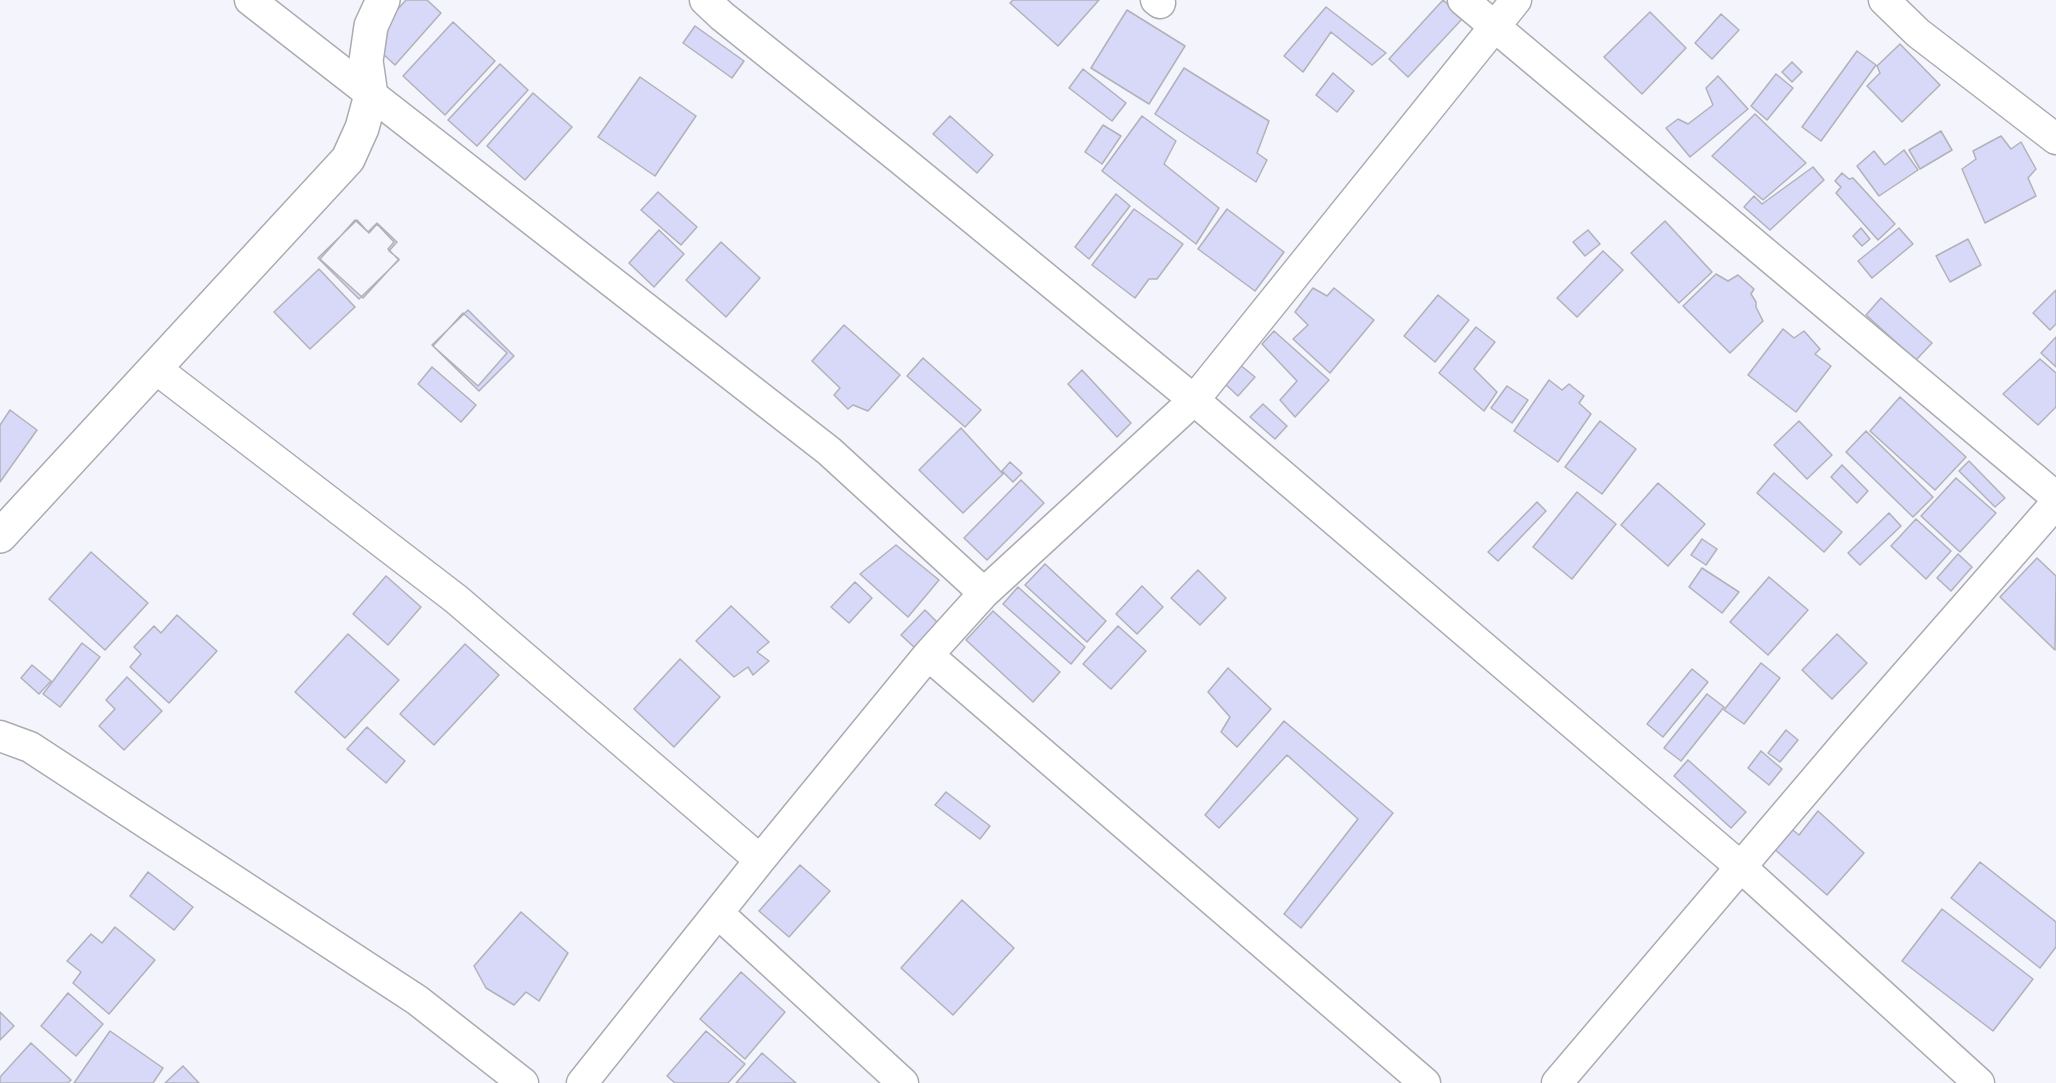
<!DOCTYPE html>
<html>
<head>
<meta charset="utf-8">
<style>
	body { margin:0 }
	canvas { display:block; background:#f4f4fc }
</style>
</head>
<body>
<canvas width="2056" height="1083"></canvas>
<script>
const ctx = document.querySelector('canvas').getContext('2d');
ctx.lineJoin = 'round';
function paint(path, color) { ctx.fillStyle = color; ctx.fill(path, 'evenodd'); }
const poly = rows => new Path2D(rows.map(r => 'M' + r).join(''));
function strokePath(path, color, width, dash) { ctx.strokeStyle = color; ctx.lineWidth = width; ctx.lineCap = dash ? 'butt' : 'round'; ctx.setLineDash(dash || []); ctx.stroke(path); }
const building = poly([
	[406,0,427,0,441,13,395,65,369,41,406,0],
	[1013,0,1099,0,1058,46,1010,3,1013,0],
	[1443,0,1463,18,1408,77,1389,59,1443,0],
	[1326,7,1386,53,1372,65,1331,32,1303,72,1284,56,1326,7],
	[1127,10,1185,46,1149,104,1091,68,1127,10],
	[1650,12,1686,48,1642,94,1604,57,1650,12],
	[1721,14,1739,30,1712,59,1695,43,1721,14],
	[453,22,495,61,445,115,403,76,453,22],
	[695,26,744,61,732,78,683,43,695,26],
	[1900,44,1940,85,1902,122,1867,86,1880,73,1877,66,1900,44],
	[1857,51,1876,65,1821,141,1802,127,1857,51],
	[1792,62,1802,72,1792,82,1782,72,1792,62],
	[500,64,528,90,477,146,448,120,500,64],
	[1184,68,1269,121,1257,153,1267,160,1256,182,1155,114,1184,68],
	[1083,69,1126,103,1112,121,1069,88,1083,69],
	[1333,73,1354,91,1337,112,1316,95,1333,73],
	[1776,74,1793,88,1767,120,1751,106,1776,74],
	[1718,76,1748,109,1690,157,1666,128,1678,119,1688,124,1713,105,1706,88,1718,76],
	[640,77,696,116,655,176,598,137,640,77],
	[533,93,572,127,525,180,487,146,533,93],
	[1755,114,1806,163,1763,200,1712,156,1755,114],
	[950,116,993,155,977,173,933,134,950,116],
	[1142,116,1176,141,1164,164,1219,208,1196,244,1102,171,1142,116],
	[1103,125,1121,136,1102,164,1085,152,1103,125],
	[1941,131,1952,150,1920,169,1909,150,1941,131],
	[2001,136,2011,149,2021,142,2036,169,2028,178,2036,196,1985,223,1962,169,1976,159,1973,151,2001,136],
	[1904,150,1918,170,1879,196,1857,166,1874,151,1885,165,1904,150],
	[1813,167,1824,180,1770,230,1744,207,1754,196,1762,204,1813,167],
	[1842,173,1849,179,1853,178,1895,224,1878,240,1836,193,1841,187,1835,181,1842,173],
	[658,192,697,227,681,245,641,210,658,192],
	[1116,194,1130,206,1089,259,1075,247,1116,194],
	[1134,209,1183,244,1157,279,1149,279,1135,298,1092,265,1134,209],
	[1227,209,1284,252,1255,291,1198,249,1227,209],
	[355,220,368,232,377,223,397,242,389,251,399,259,363,298,320,259,355,220],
	[357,220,369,233,377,224,394,242,388,249,399,260,359,299,318,258,357,220],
	[1665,221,1712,272,1679,303,1631,253,1665,221],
	[1861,228,1870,239,1862,246,1853,236,1861,228],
	[1899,228,1913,244,1872,278,1858,261,1899,228],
	[659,230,684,254,654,287,629,263,659,230],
	[1588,230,1600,244,1585,256,1573,242,1588,230],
	[1968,239,1981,265,1950,282,1936,256,1968,239],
	[721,242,760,278,726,317,686,280,721,242],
	[1603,251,1623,270,1577,317,1557,298,1603,251],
	[319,269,355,307,310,349,274,312,319,269],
	[1716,274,1728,281,1738,275,1754,289,1751,294,1756,302,1756,307,1763,321,1730,353,1683,306,1716,274],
	[1313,288,1327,296,1334,288,1374,320,1330,373,1293,339,1308,325,1295,312,1313,288],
	[2056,290,2056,324,2050,330,2033,313,2056,290],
	[1438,295,1469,320,1435,362,1404,336,1438,295],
	[1881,298,1932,343,1916,360,1866,315,1881,298],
	[468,310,514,356,479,391,432,345,468,310],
	[463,313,507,353,478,386,433,346,463,313],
	[844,325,900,375,868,411,853,405,848,409,834,395,840,388,812,361,844,325],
	[1476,327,1495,342,1474,369,1497,392,1484,411,1439,373,1476,327],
	[1783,329,1794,338,1804,331,1820,349,1815,354,1831,366,1796,412,1748,375,1783,329],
	[1274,331,1329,380,1295,417,1280,400,1297,381,1262,344,1274,331],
	[2056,337,2056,367,2041,353,2056,337],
	[923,358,981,410,965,427,907,376,923,358],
	[2040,359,2056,373,2056,407,2038,425,2003,394,2040,359],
	[1239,364,1255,377,1238,396,1223,382,1239,364],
	[432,367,476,405,461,422,418,384,432,367],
	[1082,370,1131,423,1117,437,1068,384,1082,370],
	[1549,380,1562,390,1569,384,1584,396,1579,403,1591,414,1558,462,1514,431,1549,380],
	[1507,386,1528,400,1512,423,1491,408,1507,386],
	[1900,397,1966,457,1935,490,1870,431,1900,397],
	[1263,404,1287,426,1275,439,1250,417,1263,404],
	[10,410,37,430,0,482,0,425,10,410],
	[1600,421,1636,449,1602,494,1565,467,1600,421],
	[1799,421,1832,455,1807,479,1774,445,1799,421],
	[961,428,1003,474,963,513,919,470,961,428],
	[1866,431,1933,497,1913,517,1846,452,1866,431],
	[1969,461,2005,498,1995,507,1959,471,1969,461],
	[1010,462,1022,473,1013,482,1002,471,1010,462],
	[1842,465,1868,491,1857,503,1831,477,1842,465],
	[1774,473,1842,532,1824,552,1757,493,1774,473],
	[1956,478,1996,513,1960,552,1921,516,1956,478],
	[1021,480,1044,503,987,560,964,538,1021,480],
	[1658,483,1705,524,1668,566,1621,525,1658,483],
	[1577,492,1616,524,1572,579,1533,547,1577,492],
	[1537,502,1546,511,1498,561,1488,552,1537,502],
	[1889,513,1901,526,1860,565,1848,553,1889,513],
	[1916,519,1951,551,1926,579,1891,546,1916,519],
	[1702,539,1717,549,1706,565,1691,555,1702,539],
	[896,545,939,580,908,617,860,574,896,545],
	[91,552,148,603,105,650,49,599,91,552],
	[1958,554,1972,567,1951,591,1937,578,1958,554],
	[2037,558,2056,576,2055,650,2000,597,2037,558],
	[1045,564,1106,621,1087,642,1025,585,1045,564],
	[1702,568,1739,592,1722,613,1689,587,1702,568],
	[1198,570,1226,598,1200,625,1171,598,1198,570],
	[386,576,421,607,388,645,353,614,386,576],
	[1769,577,1808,610,1768,655,1730,622,1769,577],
	[855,582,872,598,849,623,831,607,855,582],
	[1142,586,1163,607,1137,634,1116,614,1142,586],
	[1018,587,1085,647,1071,664,1003,604,1018,587],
	[731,606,769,642,757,652,769,661,753,675,748,667,734,677,696,641,731,606],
	[925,610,938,623,915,648,901,635,925,610],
	[993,611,1060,672,1033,702,966,640,993,611],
	[177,615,217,651,169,703,130,667,141,654,134,647,154,626,161,633,177,615],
	[1118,626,1146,651,1111,689,1083,664,1118,626],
	[348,634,399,680,345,738,295,692,348,634],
	[1837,634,1867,663,1832,699,1802,670,1837,634],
	[82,643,100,657,60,707,43,694,82,643],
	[465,644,499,675,434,745,400,714,465,644],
	[680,659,720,697,674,747,634,709,680,659],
	[1761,663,1780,678,1744,724,1724,710,1761,663],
	[32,665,51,681,39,694,21,678,32,665],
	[1228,668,1271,709,1237,747,1221,732,1230,717,1208,692,1228,668],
	[1692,669,1708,682,1663,737,1647,724,1692,669],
	[127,677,162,711,124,750,99,726,115,709,106,700,127,677],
	[1707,694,1724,707,1681,761,1664,748,1707,694],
	[1284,721,1393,813,1301,928,1284,914,1358,819,1287,755,1219,828,1205,815,1284,721],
	[367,727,405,761,386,783,347,749,367,727],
	[1786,730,1798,740,1780,762,1768,753,1786,730],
	[1761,751,1782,769,1769,785,1748,768,1761,751],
	[1688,760,1746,812,1731,828,1674,776,1688,760],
	[946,792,990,826,980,839,935,805,946,792],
	[1818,811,1864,853,1827,895,1772,847,1789,827,1799,835,1818,811],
	[1980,862,2056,922,2056,947,2040,968,1951,898,1980,862],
	[800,865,830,891,789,937,759,911,800,865],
	[148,872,193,907,174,930,130,896,148,872],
	[962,900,1014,948,953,1015,901,968,962,900],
	[1942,909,2033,979,1993,1031,1902,961,1942,909],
	[521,912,568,953,539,1001,526,992,514,1005,486,988,474,966,521,912],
	[115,927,155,960,109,1014,73,983,81,972,67,961,91,934,102,943,115,927],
	[741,972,785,1012,745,1059,700,1019,741,972],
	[68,993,103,1024,76,1056,41,1026,68,993],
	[0,1012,14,1026,0,1040,0,1012],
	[110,1031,163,1068,153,1083,74,1083,110,1031],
	[706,1031,745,1064,728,1083,675,1083,667,1076,706,1031],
	[31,1043,71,1080,68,1083,0,1083,0,1077,31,1043],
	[762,1053,796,1083,736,1083,762,1053],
	[183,1066,199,1083,165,1083,183,1066]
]);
const minor = poly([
	[250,0,829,451,984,593],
	[705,0,722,16,898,157,1194,400,1742,868,1979,1083],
	[1156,0,1160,3],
	[1463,0,2056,497],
	[1884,0,1918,33,2056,139],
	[155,368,456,599,760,860],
	[928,655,1425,1083],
	[0,736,30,747,417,1000,523,1083],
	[718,913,903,1083],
	[582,1083,760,860,928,655,984,593,1194,400,1516,0],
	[1557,1083,1847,742,2056,503]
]);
const tertiary = poly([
	[0,536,348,159,362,128,371,95,366,61,371,26,383,0]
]);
paint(building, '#d8d8f9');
strokePath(building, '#b1b2b9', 1.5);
strokePath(minor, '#ababb2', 33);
strokePath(tertiary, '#ababb2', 36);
strokePath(minor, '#fff', 30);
strokePath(tertiary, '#fff', 33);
</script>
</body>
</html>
